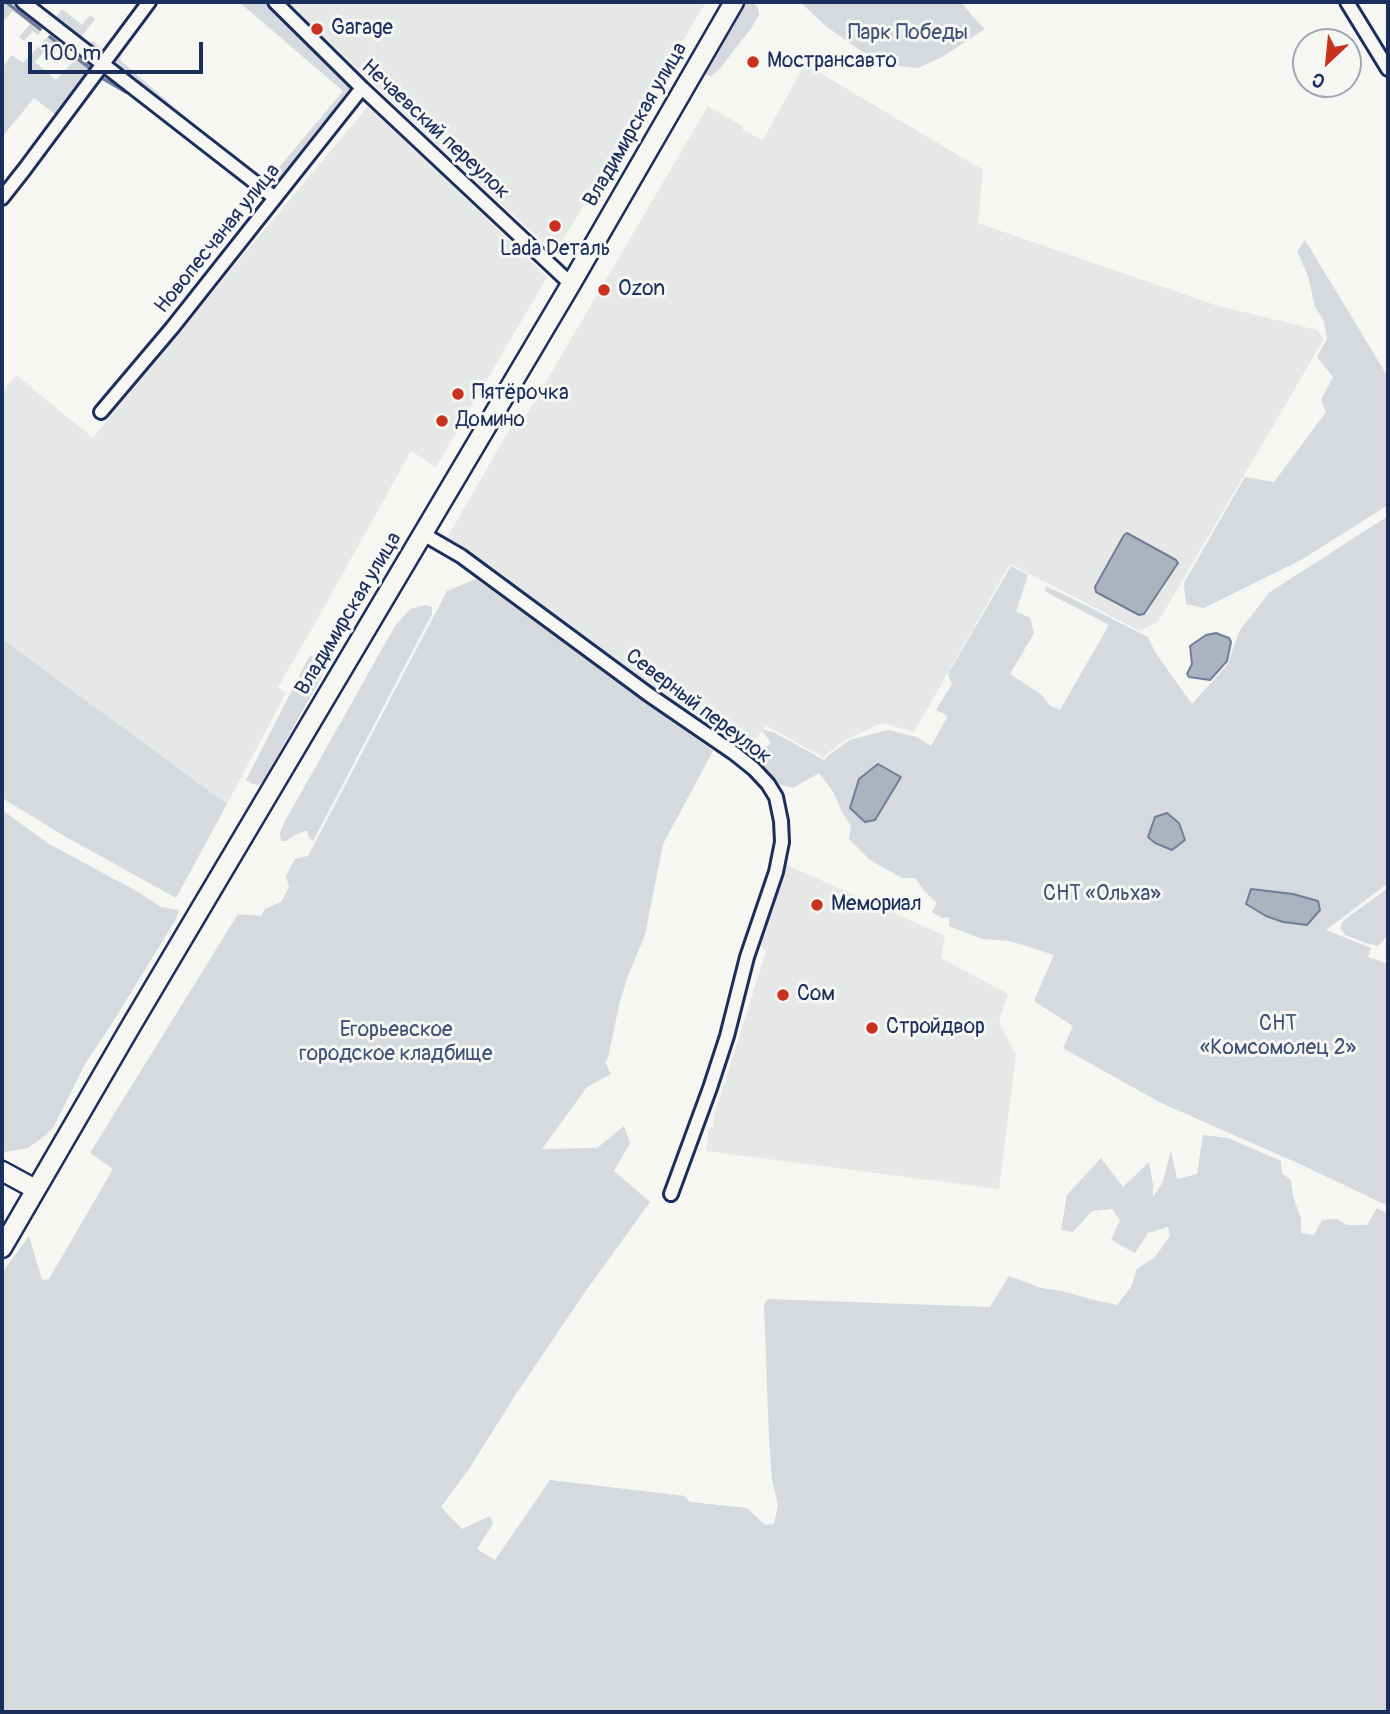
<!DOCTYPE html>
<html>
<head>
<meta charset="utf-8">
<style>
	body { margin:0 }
	#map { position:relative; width:1390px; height:1714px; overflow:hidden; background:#f6f6f2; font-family:Pangolin,sans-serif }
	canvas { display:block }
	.frame { position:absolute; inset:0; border:4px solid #1b2f5e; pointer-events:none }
	.north { position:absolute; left:1292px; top:28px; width:70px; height:70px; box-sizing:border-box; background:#f6f6f2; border:2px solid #9ea6b7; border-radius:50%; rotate:206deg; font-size:19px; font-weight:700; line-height:28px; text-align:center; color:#1b2f5e }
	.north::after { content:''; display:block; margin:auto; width:24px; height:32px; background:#c8321e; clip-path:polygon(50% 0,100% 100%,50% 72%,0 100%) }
	.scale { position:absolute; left:28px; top:42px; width:175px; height:32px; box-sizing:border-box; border:4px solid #1b2f5e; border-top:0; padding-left:9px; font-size:21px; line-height:24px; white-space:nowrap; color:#1b2f5e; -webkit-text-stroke:5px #f6f6f2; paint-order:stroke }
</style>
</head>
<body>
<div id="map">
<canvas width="1390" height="1714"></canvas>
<div class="frame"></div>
<div class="north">С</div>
<div class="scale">100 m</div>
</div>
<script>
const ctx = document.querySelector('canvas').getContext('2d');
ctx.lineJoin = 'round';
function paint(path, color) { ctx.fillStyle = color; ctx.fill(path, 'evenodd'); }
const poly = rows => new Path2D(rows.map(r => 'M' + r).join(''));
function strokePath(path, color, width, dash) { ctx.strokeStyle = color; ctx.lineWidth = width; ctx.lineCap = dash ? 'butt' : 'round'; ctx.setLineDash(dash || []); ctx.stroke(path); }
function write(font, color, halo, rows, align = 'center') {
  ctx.font = font + ' Pangolin,sans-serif'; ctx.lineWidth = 6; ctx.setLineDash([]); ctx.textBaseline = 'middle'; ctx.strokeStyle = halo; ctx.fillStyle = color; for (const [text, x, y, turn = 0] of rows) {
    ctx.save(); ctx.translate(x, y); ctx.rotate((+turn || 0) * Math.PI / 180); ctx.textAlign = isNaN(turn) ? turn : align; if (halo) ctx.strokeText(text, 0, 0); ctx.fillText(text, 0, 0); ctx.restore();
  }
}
const built = poly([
	[288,2,706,2,555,253,423,132],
	[805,64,983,170,978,223,1215,305,1317,330,1324,339,1158,622,1140,631,1010,564,914,732,882,723,845,740,823,757,767,726,742,753,610,656,446,540,513,423,520,426,708,106,742,126,743,130,763,140],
	[369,105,547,277,436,467,411,451,313,627,278,687,286,693,227,804,2,639,2,392,16,375,93,438,178,333],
	[787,865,945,936,941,958,1008,994,999,1023,1016,1055,999,1189,706,1151,709,1128,713,1128,714,1116,766,952,759,943]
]);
const green = poly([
	[2,2,13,2,44,27,38,35,33,31,24,41,19,37,30,24,13,11,2,23],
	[141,2,143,2,104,53,101,54,98,54,67,32,70,28,56,17,62,9,82,25,90,15,95,19,81,37,89,44,92,41,104,50],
	[153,2,159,2,120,53,121,61,209,137,205,140,119,68,116,63,116,52],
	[239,2,266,2,346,82,352,90,353,95,273,190,221,153,224,150,266,183,343,91],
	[746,2,753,2,758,8,759,15,752,27,718,71,711,76,706,74,707,69],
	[800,2,961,2,974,18,985,29,942,57,918,68,891,65,861,51,827,27],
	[49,35,64,47,66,51,63,55,51,45,35,62,56,80,78,56,93,68,57,116,34,98,2,137,2,68,12,55,23,63],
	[1305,240,1388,377,1388,505,1301,560,1204,608,1186,604,1184,583,1245,477,1274,482,1326,412,1321,400,1333,377,1317,357,1327,339,1324,321,1315,307,1308,276,1297,251],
	[1388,516,1388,883,1326,930,1371,948,1368,957,1388,964,1388,1206,1302,1165,1159,1102,1063,1048,1073,1026,1034,1001,1054,955,1010,941,982,939,949,926,949,917,942,918,932,912,937,903,925,892,915,878,902,878,870,860,849,839,851,826,842,812,834,793,819,773,793,788,775,783,750,758,771,743,761,729,775,733,824,760,829,755,850,740,888,730,917,737,931,746,948,716,936,710,952,684,948,674,1011,566,1028,575,1016,611,1030,618,1034,633,1010,674,1042,695,1050,706,1060,710,1109,625,1046,592,1045,586,1065,595,1148,637,1155,652,1192,704,1227,665,1240,630,1270,592],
	[476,579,713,751,663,844,645,935,627,978,619,1005,608,1058,605,1062,611,1074,587,1087,542,1149,597,1148,624,1126,630,1143,614,1171,650,1202,585,1292,516,1394,469,1469,441,1507,462,1529,490,1516,493,1524,477,1549,495,1560,550,1480,685,1496,690,1502,747,1508,765,1525,774,1524,778,1505,772,1480,769,1439,764,1304,768,1299,990,1307,1009,1276,1041,1288,1062,1291,1094,1300,1117,1305,1131,1287,1137,1269,1155,1257,1170,1236,1168,1227,1148,1233,1135,1253,1111,1240,1120,1220,1112,1209,1092,1211,1073,1232,1061,1230,1067,1195,1101,1158,1123,1187,1149,1162,1153,1185,1153,1197,1163,1182,1171,1150,1177,1179,1197,1174,1203,1135,1228,1138,1281,1161,1282,1173,1291,1180,1293,1197,1301,1218,1301,1233,1314,1235,1322,1220,1337,1219,1347,1225,1367,1225,1377,1208,1388,1214,1388,1708,1383,1712,2,1712,2,1273,29,1236,42,1280,49,1279,113,1169,90,1153,238,914,261,916,265,909,281,902,289,887,286,876,295,859,308,856,447,591],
	[426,605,432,607,432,614,313,841,309,838,307,831,304,831,295,835,286,841,281,841,280,833,284,823,395,626,410,609],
	[2,639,227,804,176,898,66,837,2,798],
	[310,655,322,661,323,674,264,780,258,785,252,784,246,780],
	[2,810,49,844,140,893,161,907,179,910,176,919,111,1025,85,1064,54,1126,46,1135,28,1148,6,1152,2,1151],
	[1388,888,1388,935,1378,946,1366,943,1345,935,1340,928,1343,921]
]);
const water = poly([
	[1127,533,1176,560,1178,563,1144,614,1139,615,1096,592,1095,587,1124,535,1127,533],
	[1216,633,1229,638,1231,642,1227,661,1210,680,1189,677,1187,674,1192,664,1190,646,1206,635,1216,633],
	[878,764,901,777,875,820,865,822,850,808,859,779,878,764],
	[1167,813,1179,823,1185,840,1172,850,1155,843,1148,837,1155,817,1167,813],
	[1251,889,1293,894,1318,901,1320,910,1307,925,1283,922,1266,916,1246,904,1251,889]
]);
const stream = poly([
	[6,2,40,29],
	[50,37,65,49],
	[77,58,91,69],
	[102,78,126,92]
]);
const street = poly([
	[23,2,275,198],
	[275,2,362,88,571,284],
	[1347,2,1388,69],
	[2,198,24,170,149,2],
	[101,412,172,328,362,88],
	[423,534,461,556,648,694,734,753,754,769,768,784,776,797,781,821,782,842,776,872,747,957,727,1036,710,1088,671,1194]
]);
const secondary = poly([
	[2,1171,35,1189],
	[2,1248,131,1026,571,284,734,2]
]);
const markers = [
	[317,29,7,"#c8321e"],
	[753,62,7,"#c8321e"],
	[555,226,7,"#c8321e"],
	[604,290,7,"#c8321e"],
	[458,394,7,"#c8321e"],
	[442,421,7,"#c8321e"],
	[817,905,7,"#c8321e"],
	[783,995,7,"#c8321e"],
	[872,1028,7,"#c8321e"]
];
const poiNames = [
	["Garage",331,29],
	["Мострансавто",767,62],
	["Lada Dеталь",555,250,"center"],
	["Ozon",618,290],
	["Пятёрочка",472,394],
	["Домино",456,421],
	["Мемориал",831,905],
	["Сом",797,995],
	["Стройдвор",886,1028]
];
const parkNames = [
	["Парк Победы",908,34],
	["СНТ «Ольха»",1102,895],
	["СНТ",1278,1025],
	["«Комсомолец 2»",1278,1049],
	["Егорьевское",396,1031],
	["городское кладбище",396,1055]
];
const streetNames = [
	["Владимирская улица",636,125,-60],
	["Нечаевский переулок",435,130,43],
	["Новопесчаная улица",218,239,-51],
	["Владимирская улица",349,614,-59],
	["Северный переулок",698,707,37]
];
paint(built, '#e6e7e7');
paint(green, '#d6d9dd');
paint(water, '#abb2c0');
strokePath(water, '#717e99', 2);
strokePath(stream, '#717e99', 3.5);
strokePath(street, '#1b2f5e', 18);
strokePath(secondary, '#1b2f5e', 23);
strokePath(street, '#f6f6f2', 12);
strokePath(secondary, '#f6f6f2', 18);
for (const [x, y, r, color] of markers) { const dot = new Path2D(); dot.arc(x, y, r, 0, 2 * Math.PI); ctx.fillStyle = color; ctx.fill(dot); strokePath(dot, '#f6f6f2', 2.5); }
write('21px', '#1b2f5e', '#f6f6f2', poiNames, 'left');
write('21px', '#405177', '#f6f6f2', parkNames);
write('21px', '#1b2f5e', '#f6f6f2', streetNames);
</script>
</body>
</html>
